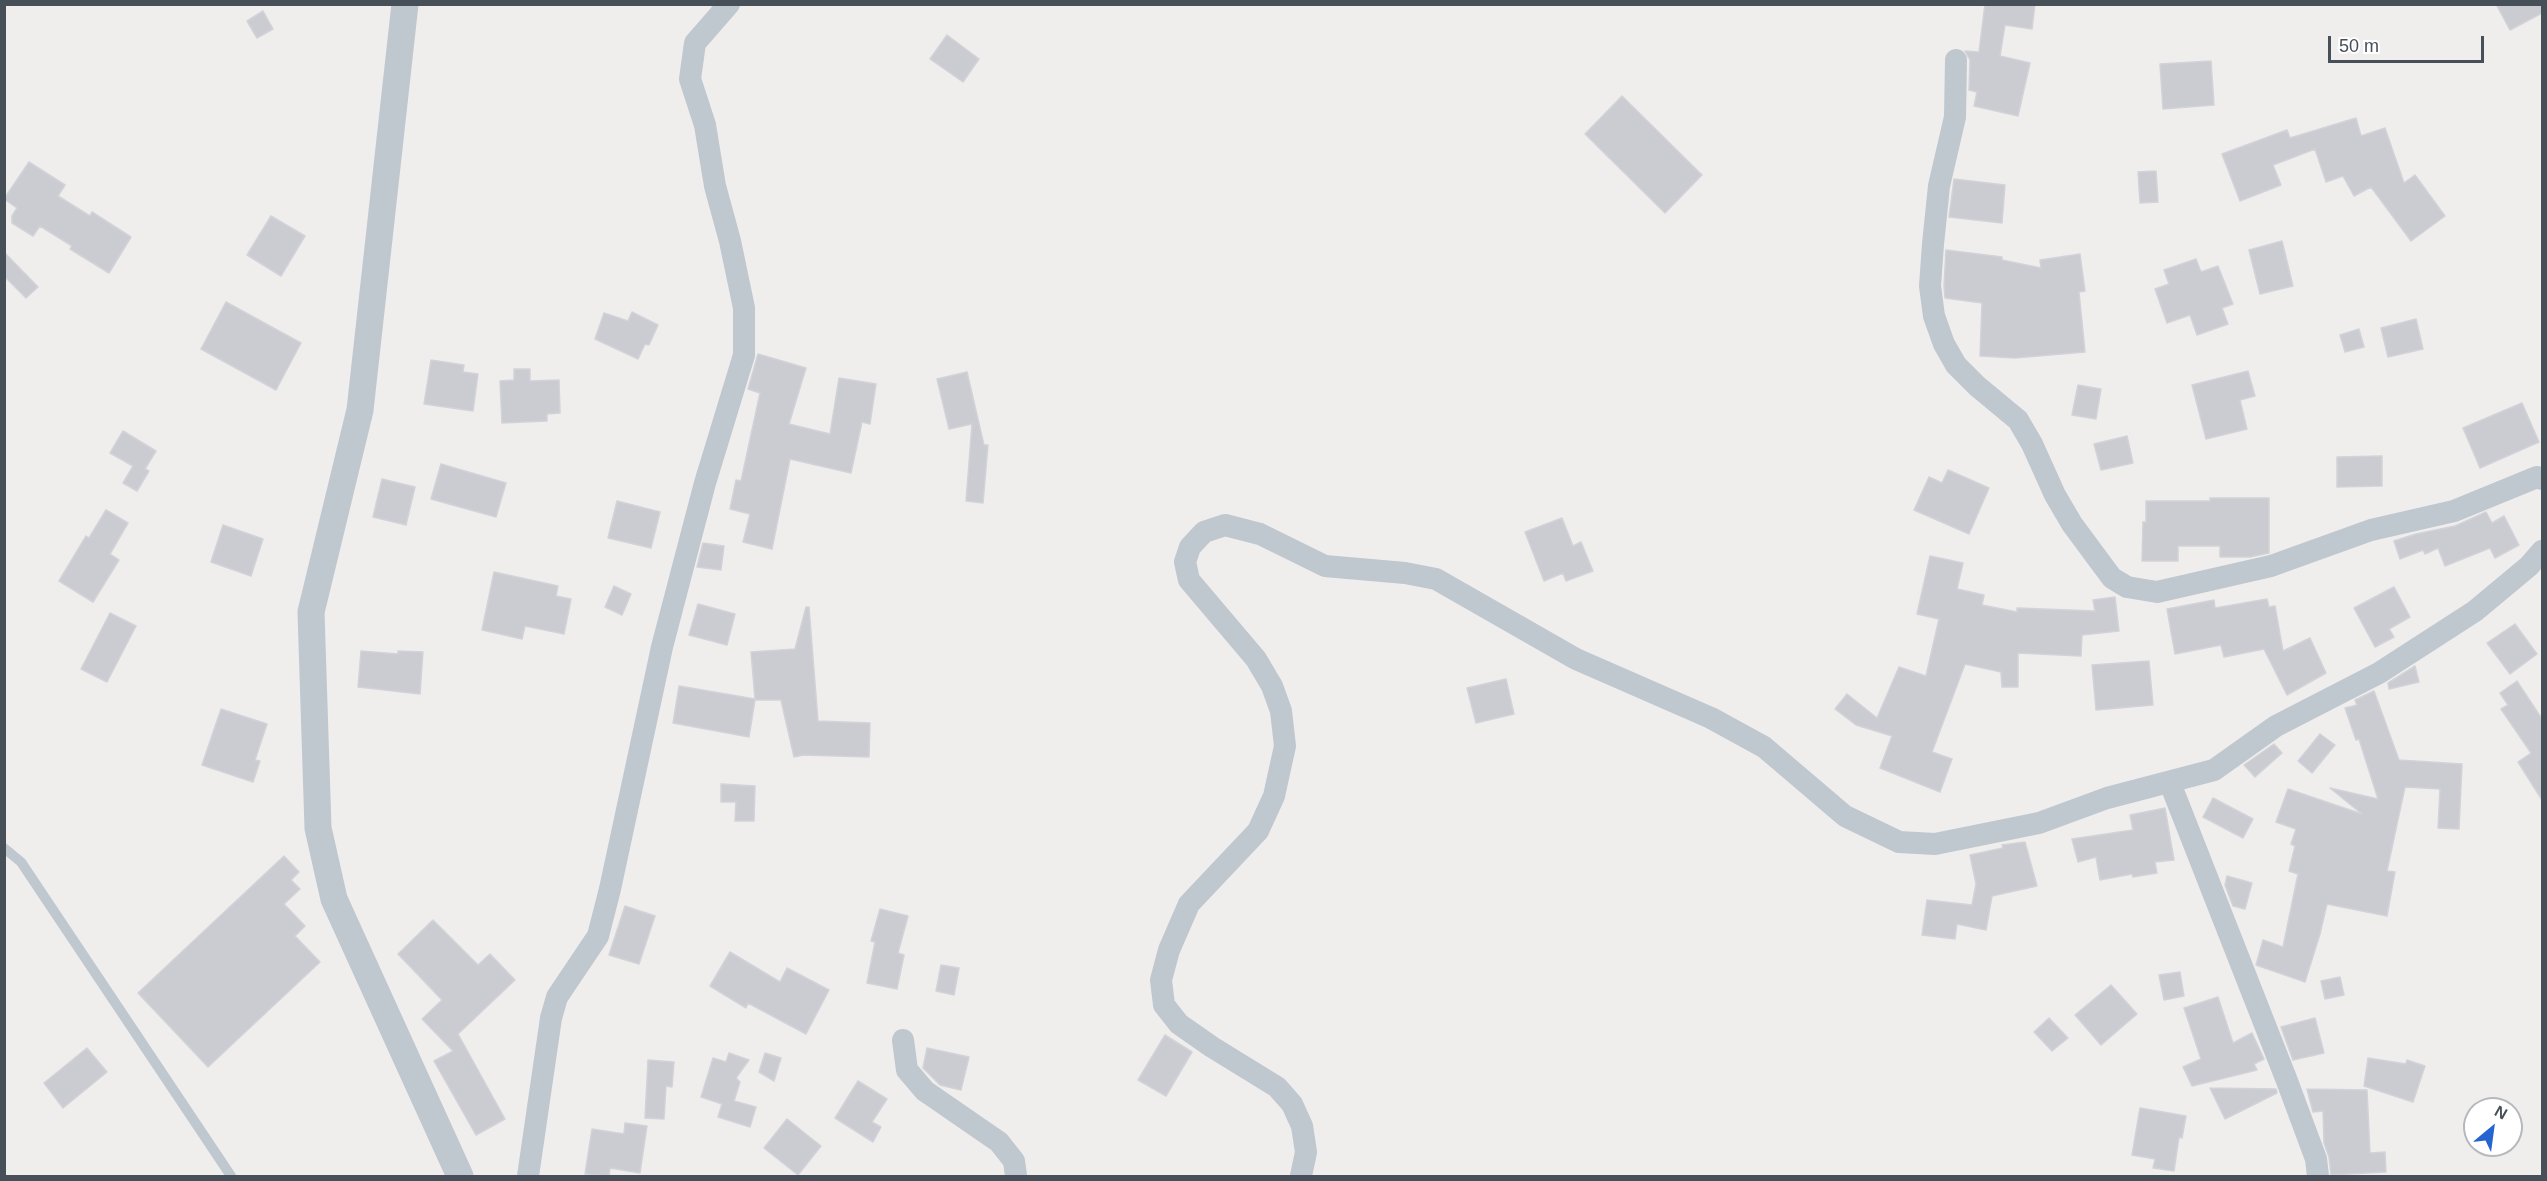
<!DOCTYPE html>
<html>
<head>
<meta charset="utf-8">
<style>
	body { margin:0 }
	#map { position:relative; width:2547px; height:1181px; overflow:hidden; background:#f0eded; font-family:Helvetica,sans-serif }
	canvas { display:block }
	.frame { position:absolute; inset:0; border:6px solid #474f59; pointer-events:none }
	.north { position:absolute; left:2463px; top:1097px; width:60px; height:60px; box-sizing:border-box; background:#fff; border:2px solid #b5b9bd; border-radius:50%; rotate:29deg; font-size:16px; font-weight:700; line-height:24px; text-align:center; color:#474f59 }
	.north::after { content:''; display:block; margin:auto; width:21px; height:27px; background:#2665d1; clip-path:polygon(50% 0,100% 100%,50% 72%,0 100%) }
	.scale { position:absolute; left:2328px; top:36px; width:156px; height:27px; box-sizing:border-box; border:3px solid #474f59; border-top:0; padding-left:8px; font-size:18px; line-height:21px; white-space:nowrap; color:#474f59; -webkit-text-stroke:4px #fff; paint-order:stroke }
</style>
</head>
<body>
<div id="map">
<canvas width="2547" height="1181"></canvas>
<div class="frame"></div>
<div class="north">N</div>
<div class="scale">50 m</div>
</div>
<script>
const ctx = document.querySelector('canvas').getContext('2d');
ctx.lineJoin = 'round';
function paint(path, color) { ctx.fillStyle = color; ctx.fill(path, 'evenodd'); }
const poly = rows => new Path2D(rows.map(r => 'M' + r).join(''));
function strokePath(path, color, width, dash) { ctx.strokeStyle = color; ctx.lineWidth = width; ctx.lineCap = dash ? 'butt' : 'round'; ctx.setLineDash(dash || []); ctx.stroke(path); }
const building = poly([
	[1985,4,2035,4,2032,29,2005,25,2000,56,2030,63,2018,116,1974,106,1977,92,1969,90,1970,60,1965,51,1979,52,1985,4],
	[2496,4,2542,4,2542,13,2510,30,2496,4],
	[263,11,273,29,257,38,247,21,263,11],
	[947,35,979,59,963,82,930,59,947,35],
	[2211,61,2214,105,2163,109,2160,64,2211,61],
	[1622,96,1702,175,1665,213,1585,134,1622,96],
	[2356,118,2361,136,2385,128,2404,183,2415,175,2445,216,2411,241,2371,187,2354,196,2343,176,2326,182,2315,149,2273,165,2281,185,2240,201,2222,154,2287,130,2290,138,2356,118],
	[29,162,65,185,58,196,90,216,92,212,131,237,109,273,70,249,72,246,40,226,33,236,12,223,12,216,17,208,4,199,29,162],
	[2156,171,2158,202,2140,203,2138,172,2156,171],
	[1954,179,2005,185,2002,223,1949,217,1954,179],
	[271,216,305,236,281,276,247,255,271,216],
	[2282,241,2293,286,2260,294,2249,250,2282,241],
	[1946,250,2002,257,2002,260,2041,268,2040,260,2080,254,2085,291,2079,292,2085,352,2015,358,1980,356,1982,303,1945,298,1944,286,1946,250],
	[4,252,38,287,26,298,4,276,4,252],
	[2196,259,2201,272,2218,266,2233,304,2222,308,2228,324,2197,335,2190,315,2167,323,2155,289,2169,284,2164,270,2196,259],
	[226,302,301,343,276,390,201,349,226,302],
	[632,312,658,325,649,345,645,344,638,359,595,339,604,313,628,321,632,312],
	[2416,319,2423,349,2388,357,2381,328,2416,319],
	[2359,329,2364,347,2345,352,2340,335,2359,329],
	[758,354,806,368,789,424,830,434,839,378,876,384,870,424,862,422,851,473,790,459,772,549,743,542,750,514,730,509,736,480,741,481,760,393,748,389,758,354],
	[431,360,464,365,463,372,478,374,473,411,424,404,431,360],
	[514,369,530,369,530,381,559,380,560,413,547,414,547,421,502,423,500,381,514,380,514,369],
	[2248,371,2255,396,2240,400,2247,429,2206,439,2192,385,2248,371],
	[967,372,984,445,988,445,983,503,966,501,972,424,949,429,937,379,967,372],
	[2078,385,2101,389,2096,419,2072,415,2078,385],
	[2522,403,2539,442,2480,468,2463,428,2522,403],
	[123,431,156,451,145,469,149,471,137,491,123,483,133,466,110,453,123,431],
	[2127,436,2133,463,2101,470,2094,444,2127,436],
	[2382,456,2382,486,2337,487,2337,457,2382,456],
	[441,464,506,483,496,517,431,499,441,464],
	[1948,470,1989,488,1969,534,1914,510,1929,477,1942,483,1948,470],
	[382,479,415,487,406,525,373,517,382,479],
	[2210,498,2269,498,2269,553,2250,557,2220,557,2220,546,2178,546,2178,561,2142,561,2143,522,2146,522,2146,501,2210,501,2210,498],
	[617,501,660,512,651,548,608,538,617,501],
	[106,510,128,523,110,554,119,560,93,602,59,581,86,536,89,538,106,510],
	[2486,512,2492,523,2504,516,2519,545,2495,558,2490,548,2445,566,2438,548,2425,554,2423,550,2400,559,2394,541,2416,534,2455,526,2486,512],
	[1562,518,1573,546,1581,542,1593,571,1566,581,1563,573,1544,581,1525,532,1562,518],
	[223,525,263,539,251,576,211,562,223,525],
	[703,543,724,546,721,570,697,567,703,543],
	[1930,556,1963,563,1957,589,1984,595,1982,605,2017,612,2017,608,2095,611,2093,600,2115,597,2119,631,2082,635,2081,656,2018,653,2018,687,2002,687,2001,672,1965,664,1932,752,1952,759,1940,792,1880,768,1892,736,1856,725,1835,709,1847,694,1877,718,1899,667,1926,676,1939,619,1917,614,1930,556],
	[494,572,558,586,556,596,571,599,564,634,525,626,522,639,482,630,494,572],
	[614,586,631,594,622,615,605,607,614,586],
	[2394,587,2410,617,2389,629,2394,637,2375,647,2354,608,2394,587],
	[2267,599,2269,607,2275,606,2283,651,2310,638,2326,673,2287,695,2264,649,2224,657,2221,645,2175,654,2167,609,2214,600,2215,608,2267,599],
	[698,604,735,614,727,645,689,635,698,604],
	[806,607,809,607,818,721,870,723,869,757,803,755,794,757,781,700,755,700,749,737,673,723,679,686,755,699,751,652,795,649,806,607],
	[110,613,136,626,107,682,81,669,110,613],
	[2515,624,2537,654,2510,674,2487,643,2515,624],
	[361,651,398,654,398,651,423,652,420,694,358,687,361,651],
	[2149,661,2153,705,2096,710,2092,665,2149,661],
	[2415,666,2419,682,2389,689,2388,683,2415,666],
	[1506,679,1514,714,1476,723,1467,688,1506,679],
	[2517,681,2542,719,2542,800,2518,762,2531,753,2501,709,2508,705,2500,693,2517,681],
	[2374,691,2399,760,2462,764,2459,829,2438,828,2440,789,2405,787,2387,871,2395,872,2387,916,2327,904,2320,934,2305,982,2256,965,2263,940,2283,947,2298,874,2289,871,2295,846,2291,844,2296,829,2276,822,2288,789,2362,814,2330,788,2378,799,2359,739,2356,740,2345,708,2357,705,2355,700,2374,691],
	[221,709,267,724,255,760,260,761,253,782,202,765,221,709],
	[2320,734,2335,745,2312,773,2298,761,2320,734],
	[2274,744,2282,753,2255,777,2244,765,2274,744],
	[721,784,755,786,754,821,735,821,736,802,721,802,721,784],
	[2213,798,2253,819,2243,838,2203,817,2213,798],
	[2165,808,2174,860,2155,862,2157,873,2133,877,2132,874,2100,880,2096,857,2078,862,2072,839,2133,830,2130,815,2165,808],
	[2025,842,2037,886,1992,896,1986,930,1957,924,1955,939,1922,935,1927,900,1972,905,1976,884,1970,855,2003,848,2002,845,2025,842],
	[284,856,299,872,291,880,300,889,284,904,305,926,295,936,320,962,208,1067,138,993,284,856],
	[2227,876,2252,883,2245,909,2233,906,2225,885,2227,876],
	[625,906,655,916,639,964,609,955,625,906],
	[880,909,908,916,898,953,904,955,897,989,867,983,875,942,871,941,880,909],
	[433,920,478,965,490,954,515,980,458,1034,505,1119,476,1135,434,1061,453,1051,422,1019,442,1000,398,954,433,920],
	[730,952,780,982,787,968,829,990,806,1034,748,1003,746,1008,710,986,730,952],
	[941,965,959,968,954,995,936,991,941,965],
	[2180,972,2184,996,2164,1000,2159,975,2180,972],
	[2340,977,2344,995,2325,999,2321,981,2340,977],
	[2111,985,2137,1014,2101,1045,2075,1015,2111,985],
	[2218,997,2233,1043,2252,1033,2264,1059,2254,1064,2257,1070,2192,1086,2183,1067,2201,1059,2184,1008,2218,997],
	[2049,1018,2068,1038,2052,1051,2034,1032,2049,1018],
	[2315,1018,2324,1053,2293,1060,2281,1027,2315,1018],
	[1165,1035,1192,1052,1166,1096,1138,1080,1165,1035],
	[87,1048,107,1072,63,1108,44,1083,87,1048],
	[927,1048,969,1057,961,1090,940,1085,923,1068,927,1048],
	[729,1053,749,1060,736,1078,740,1082,734,1101,756,1107,750,1127,718,1117,722,1104,701,1097,713,1058,726,1062,729,1053],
	[765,1053,781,1058,774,1081,759,1072,765,1053],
	[2368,1058,2406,1064,2407,1060,2425,1066,2413,1102,2364,1086,2368,1058],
	[648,1060,674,1062,672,1087,666,1086,664,1119,645,1118,648,1060],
	[858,1081,887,1099,872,1122,881,1127,873,1142,835,1118,858,1081],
	[2210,1088,2276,1089,2277,1093,2225,1119,2210,1088],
	[2307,1089,2367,1090,2370,1153,2385,1152,2386,1172,2331,1175,2329,1157,2324,1143,2323,1111,2313,1112,2307,1089],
	[2140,1108,2186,1116,2182,1138,2179,1137,2174,1171,2153,1168,2155,1159,2132,1155,2140,1108],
	[787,1119,821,1146,798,1175,764,1148,787,1119],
	[625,1123,647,1126,640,1173,610,1168,609,1176,585,1174,592,1129,624,1134,625,1123]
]);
const service = poly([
	[4,848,21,862,231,1176]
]);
const minor = poly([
	[1956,60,1955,117,1939,186,1933,244,1930,286,1934,316,1944,344,1956,365,1977,386,2018,420,2032,444,2055,495,2072,524,2112,578,2127,587,2157,592,2271,566,2371,530,2454,511,2537,477,2542,479],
	[2170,783,2287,1081,2316,1159,2318,1176],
	[903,1040,907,1070,925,1091,999,1142,1014,1161,1016,1176],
	[528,1176,551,1018,557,997,598,936,610,889,662,647,705,483,744,355,744,308,730,241,715,186,705,125,690,79,695,43,729,4],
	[1301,1176,1306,1152,1302,1126,1292,1104,1277,1087,1212,1047,1179,1024,1164,1005,1161,980,1169,950,1189,904,1258,831,1274,796,1285,746,1281,711,1272,686,1256,659,1189,580,1185,562,1190,547,1204,532,1225,525,1260,534,1325,566,1405,573,1436,579,1576,659,1711,718,1764,747,1845,816,1899,842,1935,844,2039,823,2107,798,2214,770,2276,726,2379,673,2475,611,2529,566,2542,551]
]);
const tertiary = poly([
	[405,4,360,410,311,612,318,828,334,899,460,1176]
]);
paint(building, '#caccd2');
strokePath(building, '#d2d3d8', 1.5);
strokePath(service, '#bfc7cf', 10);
strokePath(minor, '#bfc7cf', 22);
strokePath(tertiary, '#bfc7cf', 27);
</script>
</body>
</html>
